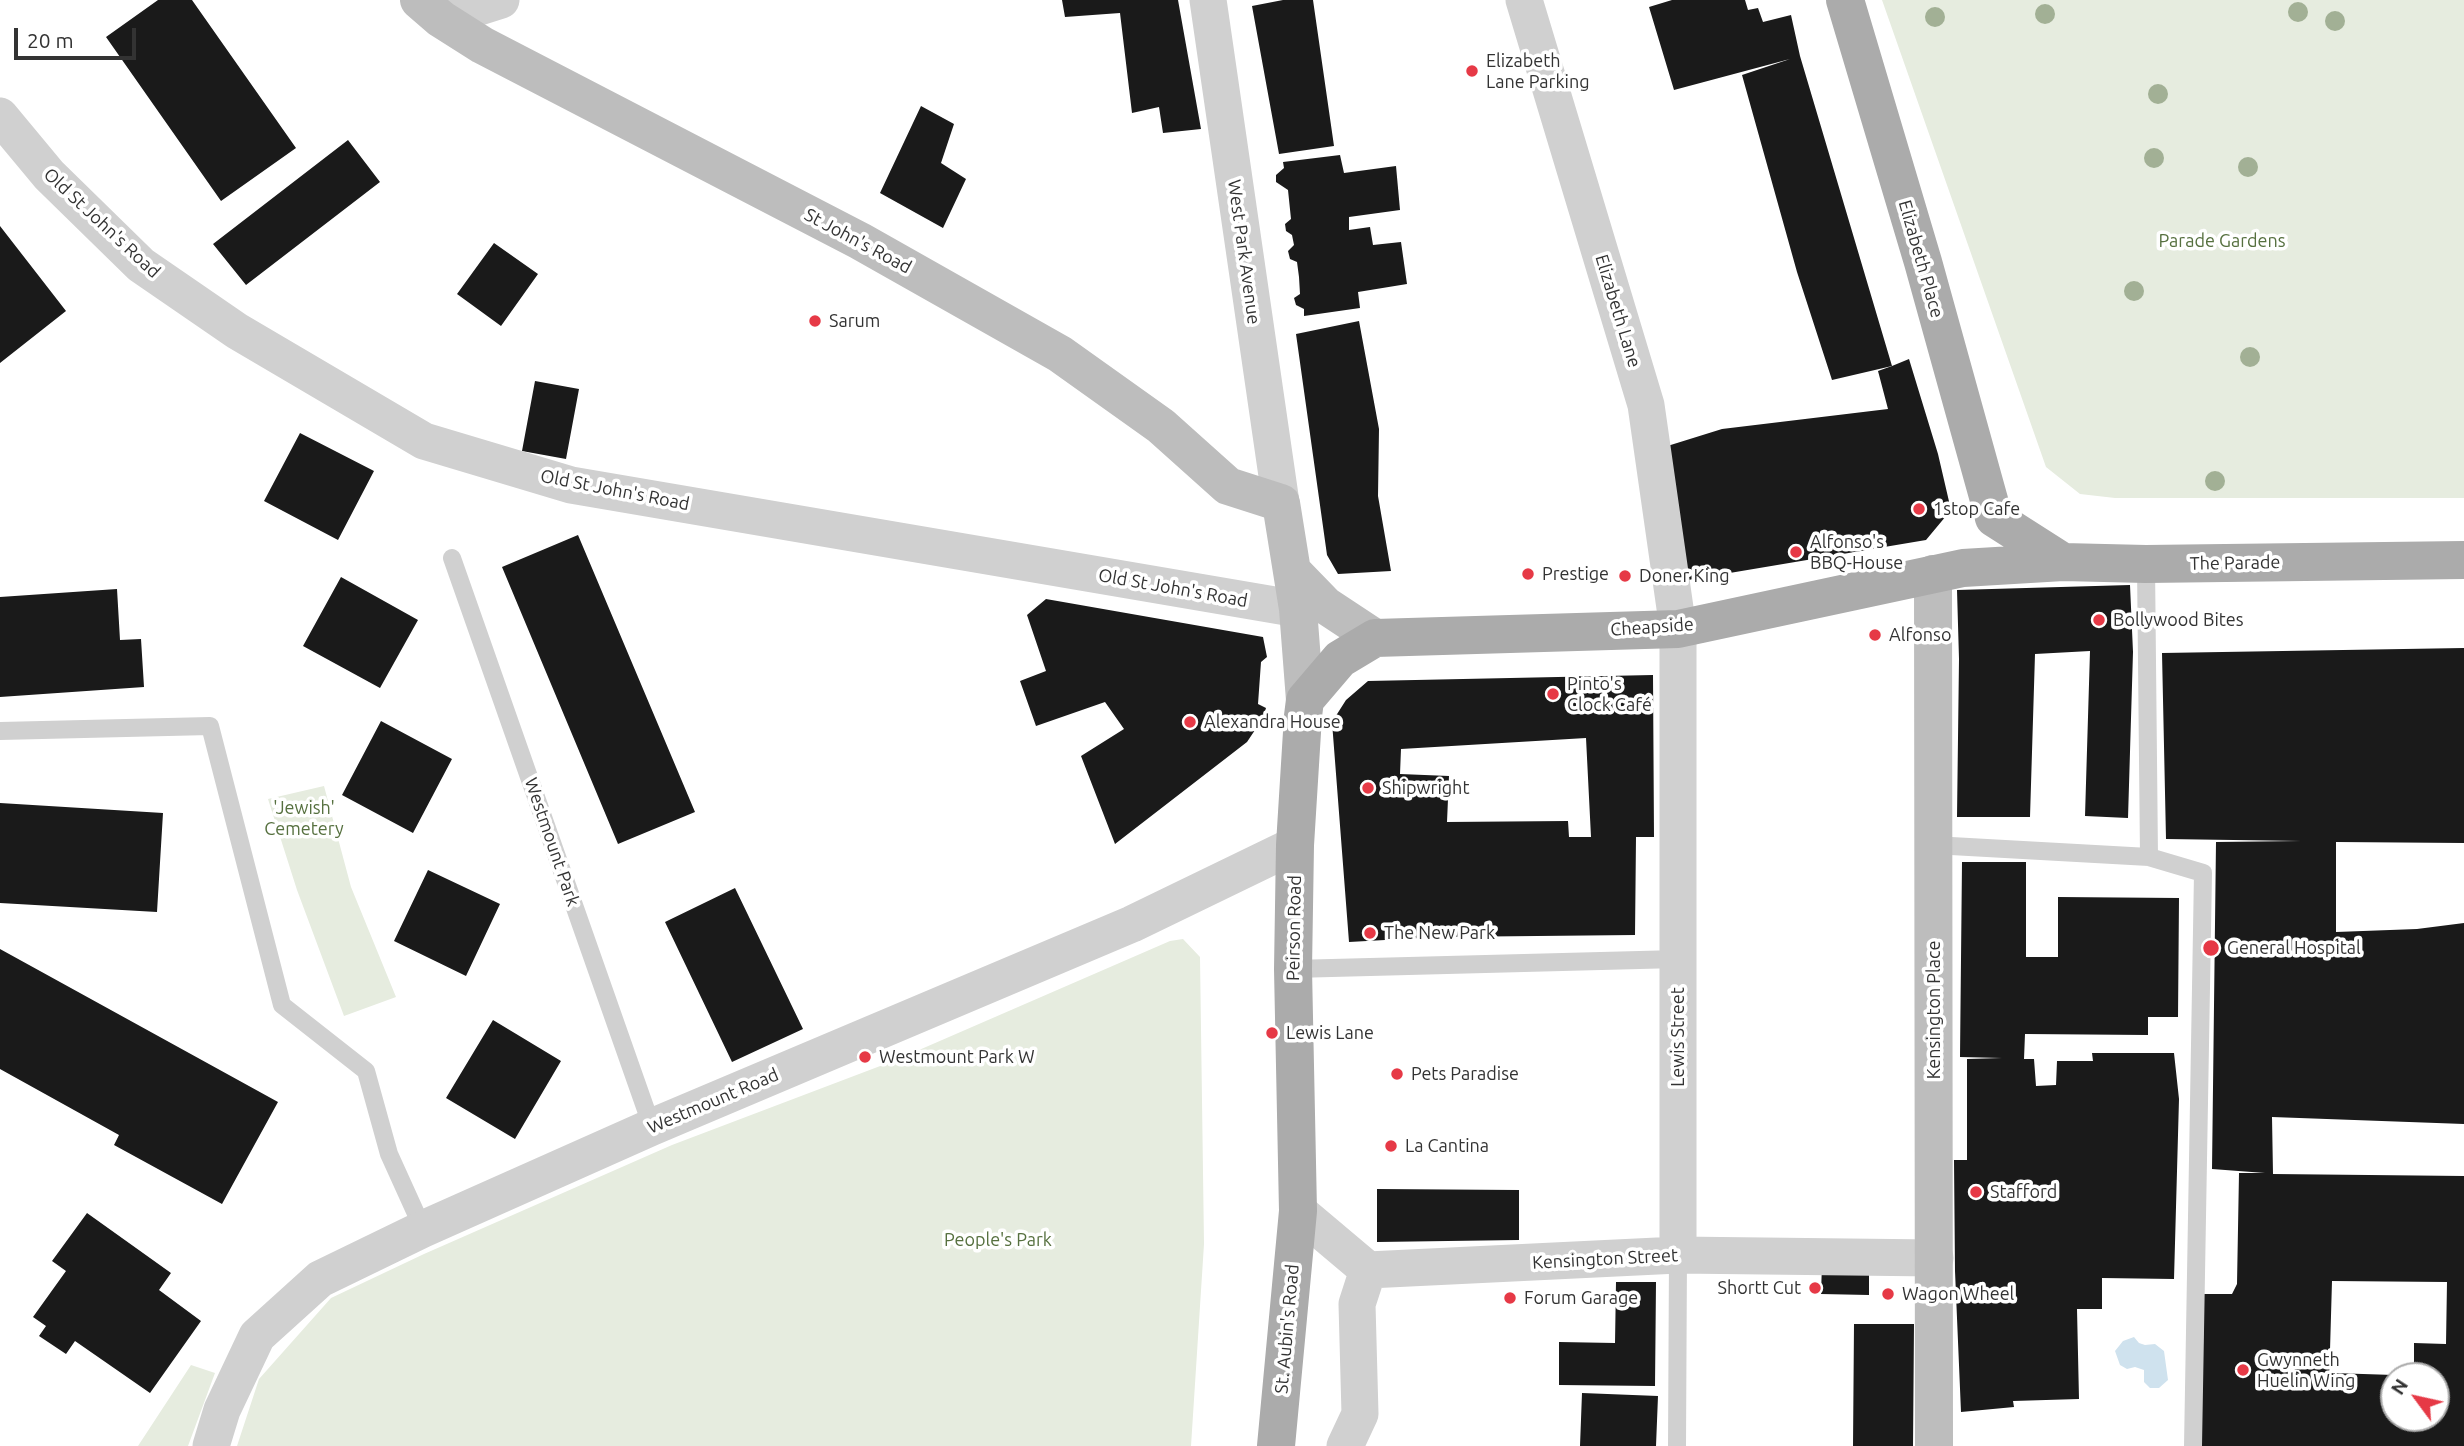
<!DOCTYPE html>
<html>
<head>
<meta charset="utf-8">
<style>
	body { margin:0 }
	#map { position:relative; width:2464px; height:1446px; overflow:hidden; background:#fff; font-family:Ubuntu,sans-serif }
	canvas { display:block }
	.north { position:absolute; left:2380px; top:1362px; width:70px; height:70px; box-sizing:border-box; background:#fff; border:2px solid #adadad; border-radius:50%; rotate:303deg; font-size:19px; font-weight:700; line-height:28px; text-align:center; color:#333 }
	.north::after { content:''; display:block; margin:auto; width:24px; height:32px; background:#e63946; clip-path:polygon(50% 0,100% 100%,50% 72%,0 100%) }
	.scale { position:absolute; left:14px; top:28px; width:122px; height:32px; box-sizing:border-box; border:4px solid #333; border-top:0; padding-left:9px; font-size:21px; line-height:24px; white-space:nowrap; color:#333; -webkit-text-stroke:5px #fff; paint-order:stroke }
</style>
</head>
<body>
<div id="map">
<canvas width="2464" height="1446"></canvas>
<div class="north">N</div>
<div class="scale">20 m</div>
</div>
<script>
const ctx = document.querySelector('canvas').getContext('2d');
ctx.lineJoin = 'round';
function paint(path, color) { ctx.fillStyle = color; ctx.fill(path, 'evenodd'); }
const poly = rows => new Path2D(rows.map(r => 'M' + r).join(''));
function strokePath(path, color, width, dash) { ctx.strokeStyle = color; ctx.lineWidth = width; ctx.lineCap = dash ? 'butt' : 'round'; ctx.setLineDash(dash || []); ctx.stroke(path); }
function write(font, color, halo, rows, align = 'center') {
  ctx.font = font + ' Ubuntu,sans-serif'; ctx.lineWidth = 7; ctx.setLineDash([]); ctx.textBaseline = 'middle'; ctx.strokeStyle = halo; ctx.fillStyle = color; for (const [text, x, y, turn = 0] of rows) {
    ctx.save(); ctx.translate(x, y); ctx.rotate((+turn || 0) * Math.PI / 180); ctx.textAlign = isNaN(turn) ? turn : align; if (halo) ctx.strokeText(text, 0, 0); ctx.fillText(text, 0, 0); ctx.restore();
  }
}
const green = poly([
	[1882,0,2464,0,2464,498,2115,498,2080,494,2046,467],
	[324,786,351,887,396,997,344,1016,297,890,268,799],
	[1183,939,1200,957,1204,1244,1191,1446,237,1446,259,1379,331,1298,424,1254,672,1145,896,1060,1170,941],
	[191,1365,215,1373,188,1446,138,1446]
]);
const water = poly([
	[2134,1337,2139,1343,2145,1345,2155,1344,2164,1351,2168,1380,2159,1388,2150,1388,2144,1382,2144,1370,2135,1367,2127,1369,2120,1365,2115,1351,2123,1341]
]);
const building = poly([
	[158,0,192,0,296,148,221,201,106,37],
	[1062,0,1178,0,1201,129,1163,133,1159,107,1132,113,1120,13,1065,17],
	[1283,0,1313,0,1334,146,1279,154,1252,6],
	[1672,0,1745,0,1748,10,1758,8,1763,22,1791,15,1800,56,1892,366,1909,359,1938,454,1951,510,1926,540,1682,581,1661,448,1722,429,1888,409,1878,371,1892,366,1832,380,1797,272,1742,75,1790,59,1674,90,1649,7],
	[921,106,954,124,941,163,966,179,943,228,880,193],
	[348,140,380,182,246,285,213,244],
	[1340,155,1344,173,1396,166,1400,210,1349,217,1349,230,1370,227,1373,245,1401,242,1407,284,1358,292,1360,308,1304,316,1304,309,1296,305,1294,298,1300,294,1299,277,1297,262,1290,259,1288,251,1294,245,1292,235,1286,231,1285,224,1291,219,1288,190,1276,182,1276,175,1284,168,1283,162],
	[0,226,66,311,0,363],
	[494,243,538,274,501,326,457,294],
	[1359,321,1379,429,1378,496,1391,571,1338,574,1327,555,1296,334],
	[535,381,579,389,566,459,522,451],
	[300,433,374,471,338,540,264,501],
	[578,535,695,812,618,844,502,567],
	[341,577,418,620,380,688,303,646],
	[2130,585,2133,652,2128,818,2085,816,2090,651,2035,654,2030,817,1957,817,1959,659,1957,590],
	[117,589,120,640,141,639,144,687,0,697,0,597],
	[1046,599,1263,637,1267,657,1261,662,1258,704,1266,708,1263,718,1247,742,1115,844,1081,756,1124,729,1105,702,1036,726,1020,681,1046,671,1027,615],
	[2464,648,2464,843,2336,842,2336,932,2417,929,2464,923,2464,1124,2272,1117,2273,1174,2464,1176,2464,1446,2201,1446,2204,1294,2232,1294,2237,1284,2239,1173,2265,1173,2212,1169,2216,842,2301,841,2166,839,2162,653],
	[2332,1281,2447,1282,2446,1344,2414,1343,2414,1364,2437,1376,2436,1418,2394,1418,2394,1375,2332,1373,2332,1385,2329,1385],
	[1653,675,1654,837,1636,837,1635,935,1439,937,1349,942,1332,722,1346,700,1368,681],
	[1586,738,1591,837,1569,837,1568,821,1447,822,1449,776,1400,774,1401,749],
	[381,721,452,759,413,833,342,795],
	[0,803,163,813,157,912,0,903],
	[1962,862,2026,862,2026,957,2058,957,2058,897,2179,898,2178,1017,2148,1017,2148,1035,2025,1034,2024,1059,2034,1059,2036,1086,2056,1085,2057,1061,2093,1061,2092,1053,2174,1053,2179,1099,2174,1279,2102,1278,2102,1309,2077,1309,2079,1399,2013,1401,2014,1407,1961,1412,1955,1271,1954,1160,1967,1160,1967,1059,2002,1058,1960,1057],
	[428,870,500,904,466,976,394,941],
	[735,888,803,1029,732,1062,665,922],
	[0,949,278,1102,222,1204,114,1145,119,1135,0,1069],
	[493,1020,561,1061,515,1139,446,1098],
	[1377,1189,1519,1190,1519,1240,1377,1242],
	[87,1213,171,1273,159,1290,201,1321,150,1393,75,1341,66,1354,39,1336,46,1326,33,1317,66,1271,52,1261],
	[1822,1264,1869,1265,1869,1295,1821,1294],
	[1616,1282,1656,1282,1655,1386,1559,1385,1559,1342,1615,1343],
	[1854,1324,1914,1324,1913,1446,1853,1446],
	[1582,1393,1658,1396,1656,1446,1580,1446]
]);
const lane = poly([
	[452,558,652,1127],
	[2146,564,2149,857],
	[0,731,210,726,282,1005,366,1071,389,1154,423,1229],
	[1933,845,2149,857,2203,873,2193,1446],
	[1293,969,1678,959],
	[1677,1446,1678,1255]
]);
const street = poly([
	[1208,0,1281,503],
	[1524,0,1646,405,1678,629,1678,1255],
	[441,19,501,0],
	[0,116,49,175,141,265,237,331,424,441,571,485,1298,609],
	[1298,1211,1368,1270,1678,1255,1935,1258],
	[211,1446,222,1410,257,1336,320,1279,423,1229,652,1127,1132,924,1295,845],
	[1345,1446,1360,1414,1357,1304,1368,1270]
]);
const secondary = poly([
	[419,0,441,19,482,45,860,241,1060,354,1161,426,1228,486,1281,503,1298,609,1305,700],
	[1292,571,1325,605,1375,638],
	[1933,574,1934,1446]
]);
const primary = poly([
	[1845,0,1923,262,1994,518,2063,562],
	[1276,1446,1298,1211,1293,969,1295,845,1303,716,1305,700,1340,659,1375,638,1678,629,1963,568,2063,562,2146,564,2464,560]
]);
const trees = [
	[2298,12],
	[2045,14],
	[1935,17],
	[2335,21],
	[2158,94],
	[2154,158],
	[2248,167],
	[2134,291],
	[2250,357],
	[2215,481]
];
const markers = [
	[1472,71,7,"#e63946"],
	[815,321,7,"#e63946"],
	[1919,509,7,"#e63946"],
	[1796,552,7,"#e63946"],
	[1528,574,7,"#e63946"],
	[1625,576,7,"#e63946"],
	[2099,620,7,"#e63946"],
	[1875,635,7,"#e63946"],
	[1553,694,7,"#e63946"],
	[1190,722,7,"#e63946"],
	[1368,788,7,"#e63946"],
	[1370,933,7,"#e63946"],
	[2211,948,9,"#e63946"],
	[1272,1033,7,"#e63946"],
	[865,1057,7,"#e63946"],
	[1397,1074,7,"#e63946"],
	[1391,1146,7,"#e63946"],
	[1976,1192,7,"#e63946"],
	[1815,1288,7,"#e63946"],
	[1888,1294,7,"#e63946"],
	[1510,1298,7,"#e63946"],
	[2243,1370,7,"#e63946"]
];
const poiNames = [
	["Elizabeth",1486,61],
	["Lane Parking",1486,82],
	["Sarum",829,321],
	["1stop Cafe",1933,509],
	["Alfonso's",1810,542],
	["BBQ-House",1810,563],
	["Prestige",1542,574],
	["Doner King",1639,576],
	["Bollywood Bites",2113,620],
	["Alfonso",1889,635],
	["Pinto's",1567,684],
	["Clock Café",1567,705],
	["Alexandra House",1204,722],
	["Shipwright",1382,788],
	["The New Park",1384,933],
	["General Hospital",2227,948],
	["Lewis Lane",1286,1033],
	["Westmount Park W",879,1057],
	["Pets Paradise",1411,1074],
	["La Cantina",1405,1146],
	["Stafford",1990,1192],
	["Shortt Cut",1801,1288,"right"],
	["Wagon Wheel",1902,1294],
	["Forum Garage",1524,1298],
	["Gwynneth",2257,1360],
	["Huelin Wing",2257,1381]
];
const streetNames = [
	["Old St John's Road",102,223,43],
	["St John's Road",858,241,28],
	["West Park Avenue",1244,252,82],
	["Elizabeth Place",1921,259,74],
	["Elizabeth Lane",1618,311,73],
	["Old St John's Road",615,490,11],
	["The Parade",2235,563,-1],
	["Old St John's Road",1173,588,10],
	["Cheapside",1652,627,-4],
	["Westmount Park",552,842,71],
	["Peirson Road",1294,928,-89],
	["Kensington Place",1934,1010,-90],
	["Lewis Street",1678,1037,-90],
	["Westmount Road",713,1101,-23],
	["Kensington Street",1605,1259,-3],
	["St. Aubin's Road",1287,1329,-85]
];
const parkNames = [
	["Parade Gardens",2222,241],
	["'Jewish'",304,808],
	["Cemetery",304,829],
	["People's Park",998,1240]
];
paint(green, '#e6ecdf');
paint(water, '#cfe2ee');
paint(building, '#1a1a1a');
strokePath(lane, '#d0d0d0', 18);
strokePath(street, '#d0d0d0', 37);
strokePath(secondary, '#bdbdbd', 38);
strokePath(primary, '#ababab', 38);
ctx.fillStyle = '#a2b095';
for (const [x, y] of trees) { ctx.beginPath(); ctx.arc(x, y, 10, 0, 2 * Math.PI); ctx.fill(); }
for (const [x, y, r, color] of markers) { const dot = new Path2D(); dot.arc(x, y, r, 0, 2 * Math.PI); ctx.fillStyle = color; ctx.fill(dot); strokePath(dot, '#fff', 2.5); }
write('18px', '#333', '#fff', poiNames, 'left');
write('18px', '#333', '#fff', streetNames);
write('18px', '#56703f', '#fff', parkNames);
</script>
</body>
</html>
